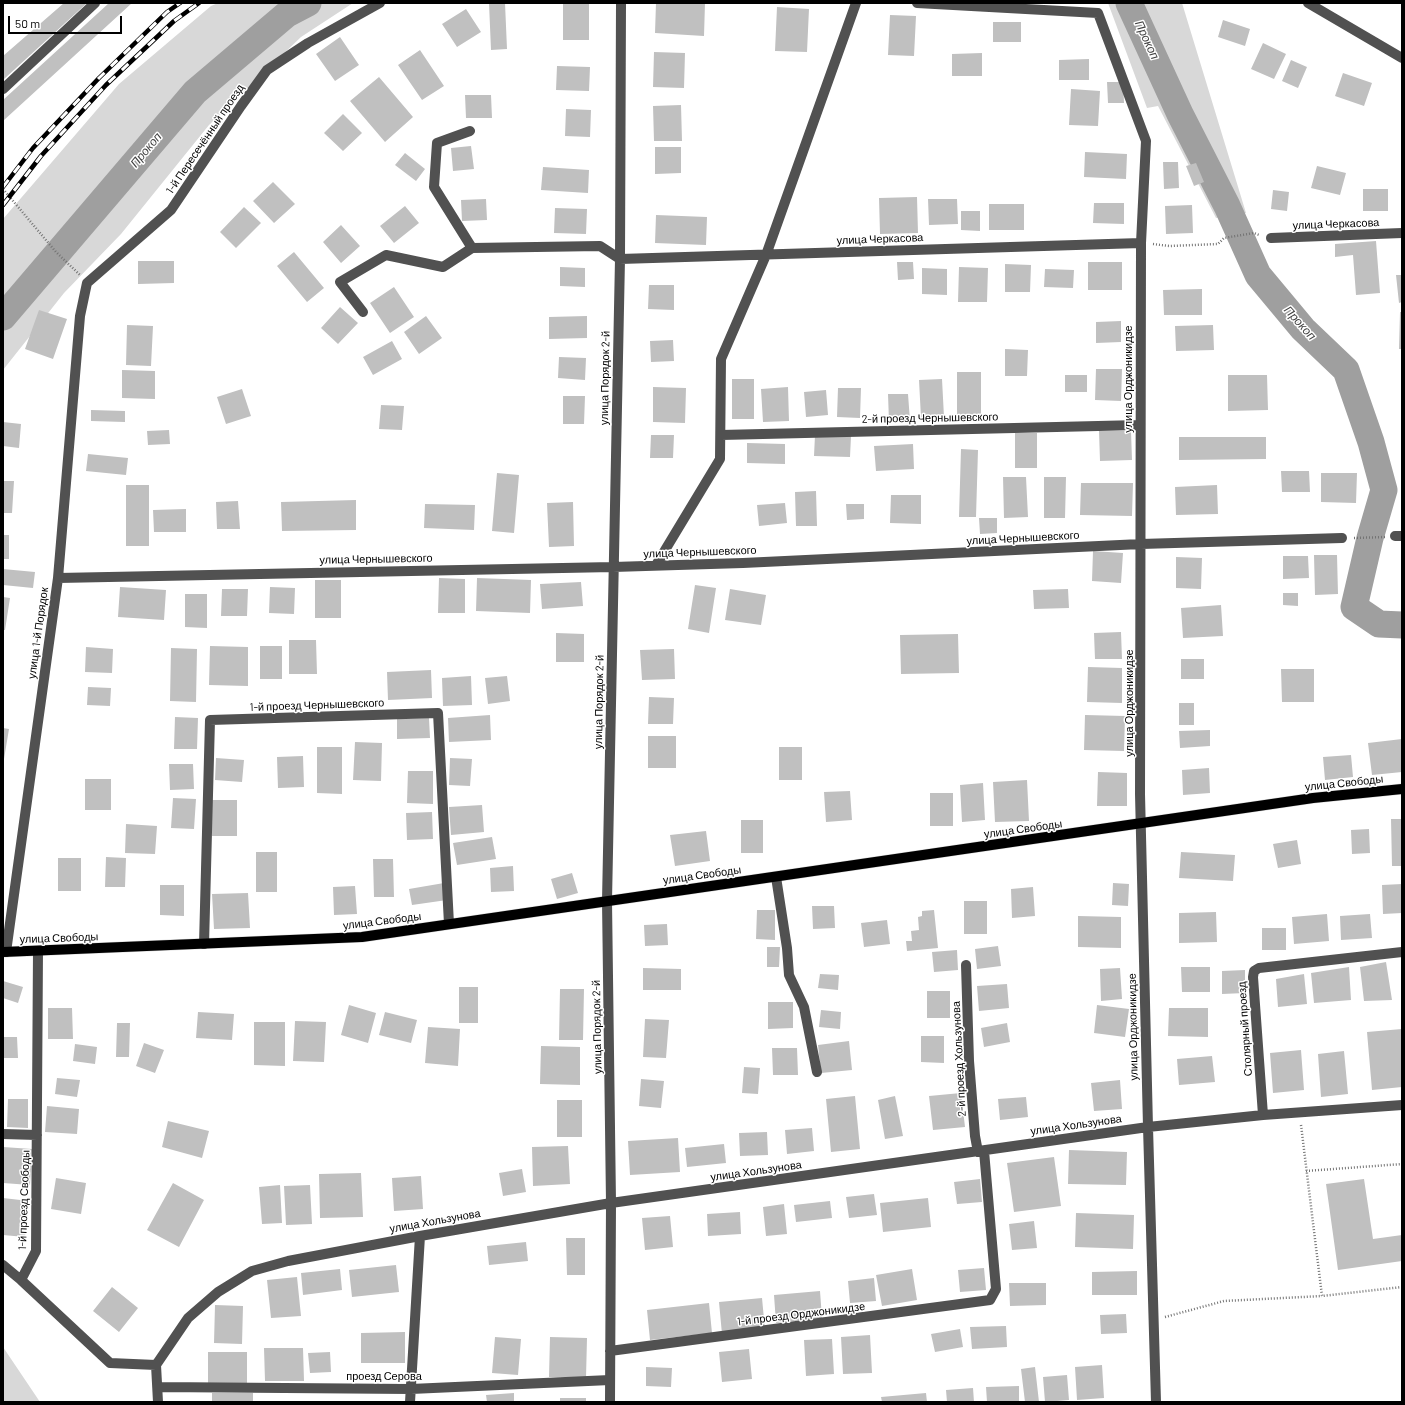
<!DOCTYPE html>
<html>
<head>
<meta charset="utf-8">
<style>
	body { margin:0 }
	#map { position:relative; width:1405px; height:1405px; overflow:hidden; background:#fff; font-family:Barlow,sans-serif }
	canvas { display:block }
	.frame { position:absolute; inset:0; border:4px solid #000; pointer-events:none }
	.scale { position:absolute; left:8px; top:16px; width:114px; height:18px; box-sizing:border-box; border:2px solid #000; border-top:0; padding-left:5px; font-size:12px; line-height:14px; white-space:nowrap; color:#000; -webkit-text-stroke:3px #fff; paint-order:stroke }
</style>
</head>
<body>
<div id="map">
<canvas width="1405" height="1405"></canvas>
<div class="frame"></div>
<div class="scale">50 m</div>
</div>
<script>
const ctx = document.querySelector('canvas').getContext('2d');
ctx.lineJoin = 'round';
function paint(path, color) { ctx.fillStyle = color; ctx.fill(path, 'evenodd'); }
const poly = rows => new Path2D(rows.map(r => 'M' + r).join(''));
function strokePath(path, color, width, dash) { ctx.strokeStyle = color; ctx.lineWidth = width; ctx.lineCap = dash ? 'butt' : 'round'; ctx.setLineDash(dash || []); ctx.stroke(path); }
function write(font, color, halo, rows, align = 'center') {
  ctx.font = font + ' Barlow,sans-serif'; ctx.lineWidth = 3; ctx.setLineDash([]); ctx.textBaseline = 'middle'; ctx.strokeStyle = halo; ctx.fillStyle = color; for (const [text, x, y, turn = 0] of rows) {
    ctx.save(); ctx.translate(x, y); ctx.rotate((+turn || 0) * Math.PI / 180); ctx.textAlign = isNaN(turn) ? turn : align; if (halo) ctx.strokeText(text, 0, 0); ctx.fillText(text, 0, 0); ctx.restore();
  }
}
const green = poly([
	[218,3,353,3,301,37,209,125,121,234,64,293,3,370,3,219,119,84,211,6],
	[1108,3,1182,3,1246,213,1216,218,1158,106,1147,108],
	[3,1347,40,1402,3,1402]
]);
const river = poly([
	[1129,3,1180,114,1227,206,1258,275,1303,329,1346,370,1371,442,1384,490,1370,538,1354,607,1379,624,1402,625],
	[3,317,195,92,287,14,308,3]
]);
const building = poly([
	[64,3,87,3,3,80,3,56],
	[109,3,132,3,3,121,3,100],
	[489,3,505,3,507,49,491,50],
	[563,3,589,3,589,40,563,40],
	[656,3,705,3,704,36,655,33],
	[777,7,809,9,807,52,775,51],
	[466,9,481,32,457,47,442,24],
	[890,15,916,16,914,56,888,55],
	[1223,20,1250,29,1245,46,1218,37],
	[993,22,1021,22,1021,42,993,42],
	[340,37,359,65,335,81,316,54],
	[1263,43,1286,54,1274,79,1251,69],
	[420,50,444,86,422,100,398,65],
	[654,52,685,53,684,88,653,87],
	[982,53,982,76,952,76,952,54],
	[1089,59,1089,80,1059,80,1059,60],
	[1291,60,1307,67,1298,88,1282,81],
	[557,66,590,67,589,91,556,90],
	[1343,73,1372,83,1364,106,1335,96],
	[379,77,413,117,385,142,350,101],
	[1107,82,1123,82,1124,103,1108,103],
	[1071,89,1100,91,1098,126,1069,125],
	[465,95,491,95,492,118,466,118],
	[681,105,682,141,654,141,653,106],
	[566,109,591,110,590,137,565,136],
	[343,114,362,133,343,151,324,133],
	[471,146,474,169,453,171,451,148],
	[655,147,681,147,681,173,655,174],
	[1085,152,1127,154,1126,179,1084,177],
	[405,153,425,169,416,181,395,165],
	[1163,162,1178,162,1179,188,1164,189],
	[1196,163,1204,182,1194,186,1186,166],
	[1317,166,1346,173,1340,195,1311,188],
	[543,167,589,170,588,193,541,190],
	[273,182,295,204,274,223,253,201],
	[1363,189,1388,189,1388,211,1363,211],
	[1273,190,1289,192,1287,211,1271,209],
	[917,197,918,233,880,234,879,198],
	[486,199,487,220,462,221,461,200],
	[928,199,957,199,958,224,929,225],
	[1094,203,1124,203,1124,224,1093,223],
	[989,204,1024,204,1024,230,989,230],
	[1192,205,1193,233,1166,234,1165,206],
	[405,206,419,223,394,243,380,226],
	[244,207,261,223,236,248,220,232],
	[555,208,587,209,586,234,554,233],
	[961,211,980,211,980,231,961,230],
	[656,215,707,217,706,245,655,243],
	[341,225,360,246,341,263,323,242],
	[1376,241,1380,293,1356,295,1353,255,1335,257,1335,244],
	[294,252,324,288,307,302,277,266],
	[138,261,174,261,174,283,138,284],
	[897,262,913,262,914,279,898,280],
	[1088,262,1122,262,1122,290,1088,290],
	[1005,264,1031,265,1030,292,1005,292],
	[560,267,585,268,585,287,560,286],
	[959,267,988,268,987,302,958,302],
	[922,268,947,269,947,295,922,294],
	[1045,269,1074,270,1073,288,1044,287],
	[1396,275,1402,275,1402,302,1399,303],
	[649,285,674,285,674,310,648,309],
	[394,287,414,317,390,333,370,303],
	[1202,289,1202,315,1164,315,1163,290],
	[340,307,358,323,338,344,321,328],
	[39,310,67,319,53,359,25,349],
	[1400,312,1402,312,1402,349,1399,349],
	[426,316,442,338,419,354,404,332],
	[587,316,587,338,549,339,549,317],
	[1121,321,1121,342,1096,343,1096,322],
	[127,325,153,326,151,366,126,365],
	[1213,325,1214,350,1176,351,1175,326],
	[673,340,674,361,651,362,650,341],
	[392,341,402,359,373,375,363,357],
	[1005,349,1028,350,1027,376,1005,376],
	[559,357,586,358,585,380,558,378],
	[1096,369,1122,369,1121,401,1095,400],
	[122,370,155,371,155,399,122,398],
	[957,372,981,372,981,417,957,417],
	[1065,375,1087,375,1087,392,1065,392],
	[1228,375,1267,375,1268,410,1228,411],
	[732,379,754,379,754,419,732,419],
	[942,379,944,417,921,418,919,380],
	[653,387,686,388,685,423,653,422],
	[788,387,789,421,763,422,761,389],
	[838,388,861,388,860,418,837,417],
	[242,389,251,416,226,424,217,397],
	[826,390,828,415,806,417,804,392],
	[888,394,908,394,910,421,889,422],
	[563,396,585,396,584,424,563,424],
	[381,405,404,406,402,430,379,429],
	[91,410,125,411,125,422,91,421],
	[3,422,21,424,19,448,3,446],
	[169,430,170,444,148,445,147,431],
	[1099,431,1131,431,1132,460,1100,461],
	[1015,433,1037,433,1037,468,1015,468],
	[651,435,674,435,673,458,650,458],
	[815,435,851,436,850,457,814,456],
	[1179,437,1266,437,1266,459,1179,460],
	[747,443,785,444,785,464,747,463],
	[913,444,914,469,876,471,874,446],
	[961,449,978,450,976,517,959,517],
	[88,454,128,458,126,475,86,471],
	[1281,471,1309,471,1310,492,1282,492],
	[497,473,519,475,514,533,492,531],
	[1321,473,1357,473,1356,503,1321,502],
	[1003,477,1026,477,1028,517,1004,518],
	[1044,477,1066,477,1065,518,1044,518],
	[3,481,14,481,12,513,3,513],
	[1081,483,1133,483,1132,516,1080,515],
	[126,485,149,485,149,546,126,546],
	[1217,485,1218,514,1176,515,1175,487],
	[816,491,817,526,796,526,795,492],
	[891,495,921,495,921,524,890,523],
	[356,500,356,530,282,531,281,502],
	[238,501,240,529,217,529,216,502],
	[573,502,574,546,549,547,547,503],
	[785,503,787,523,759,526,757,505],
	[425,504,475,505,474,530,424,528],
	[846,504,864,504,864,519,847,520],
	[186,509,186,532,154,532,153,510],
	[979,518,997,518,997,533,980,534],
	[3,535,9,535,9,559,3,559],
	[1093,551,1123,553,1121,583,1092,581],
	[1314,555,1337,555,1338,594,1315,595],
	[1283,556,1308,556,1309,578,1283,579],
	[1176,557,1202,558,1201,589,1176,588],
	[3,569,35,572,33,588,3,585],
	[439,578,465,579,465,613,438,613],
	[477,578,531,580,530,613,476,611],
	[315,580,341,580,341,618,315,618],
	[581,582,583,606,542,609,540,584],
	[695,585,716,588,709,633,688,629],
	[120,587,166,590,164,620,118,617],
	[270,587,295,588,294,614,269,613],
	[222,589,248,589,247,616,221,616],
	[730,589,766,595,761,625,725,620],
	[1068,589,1069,608,1034,609,1033,590],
	[1283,593,1298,593,1298,606,1283,605],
	[185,594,207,594,207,628,185,627],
	[3,597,10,598,5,630,3,630],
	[1221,605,1223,636,1183,638,1181,608],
	[1121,632,1122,659,1095,659,1094,633],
	[556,633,584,634,584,662,556,662],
	[958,634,959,673,901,674,900,635],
	[289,640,316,640,317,674,289,674],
	[210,646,248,647,248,686,209,685],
	[260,646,282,646,282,679,260,679],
	[86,647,113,649,112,673,85,672],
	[171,648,197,649,196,702,170,701],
	[674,649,675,679,642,680,640,650],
	[1181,659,1204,659,1204,679,1181,679],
	[1088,667,1122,668,1122,703,1087,702],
	[1281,669,1314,669,1314,702,1282,702],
	[431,670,432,698,388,700,387,672],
	[471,676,472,705,443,706,442,678],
	[507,676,510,701,488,704,485,678],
	[88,687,111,688,110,706,87,705],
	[649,697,674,698,673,724,648,724],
	[1179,703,1194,703,1194,725,1179,725],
	[490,715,491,740,449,742,448,718],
	[1085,715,1125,716,1124,751,1084,750],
	[175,717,198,718,197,749,174,749],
	[429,718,430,738,397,739,397,719],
	[3,728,9,729,4,759,3,759],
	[1210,730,1210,746,1180,748,1179,731],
	[648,736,676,736,676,768,648,768],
	[1402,739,1402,772,1372,775,1368,743],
	[355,742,382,743,381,781,353,780],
	[317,747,342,747,342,794,317,793],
	[779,747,802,747,802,780,779,780],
	[1351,755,1353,777,1325,780,1323,757],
	[303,756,304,787,278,788,277,757],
	[216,758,244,760,242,782,215,780],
	[450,758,472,759,470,786,449,785],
	[169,764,193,764,194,789,170,790],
	[1209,768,1210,793,1183,795,1182,770],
	[408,771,433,771,433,804,407,803],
	[1098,772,1127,773,1127,806,1097,806],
	[85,779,111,779,111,810,85,810],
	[1027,780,1029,821,995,822,993,782],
	[983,783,985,820,962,822,960,785],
	[850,791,852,820,826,822,824,792],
	[930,793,953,793,953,826,930,826],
	[173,798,196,799,194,829,171,828],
	[212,800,237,800,237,836,212,836],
	[482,805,484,832,451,835,449,807],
	[432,812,433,839,407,840,406,813],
	[1391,819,1402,819,1402,866,1392,866],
	[741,820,763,820,763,853,741,853],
	[126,824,157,826,155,854,125,853],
	[1369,829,1370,853,1352,854,1351,830],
	[706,831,710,861,675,866,670,835],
	[492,837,496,859,457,865,453,843],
	[1297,840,1301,864,1278,868,1273,844],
	[256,852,277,852,277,892,256,892],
	[1181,852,1235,855,1233,881,1179,878],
	[106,857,126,858,125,887,105,887],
	[58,858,81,858,81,891,58,891],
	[373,859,393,859,394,897,374,897],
	[513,866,514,891,491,892,490,868],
	[572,873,578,893,557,899,551,879],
	[444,883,447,900,412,905,409,889],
	[1113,883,1129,884,1128,906,1112,905],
	[1402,884,1402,913,1383,914,1382,885],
	[160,885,184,885,184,916,160,915],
	[355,886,357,914,334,915,333,887],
	[1033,887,1035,916,1012,918,1011,889],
	[248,893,250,928,214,929,212,894],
	[964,901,987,901,987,934,964,934],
	[812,906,834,906,835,928,813,929],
	[757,910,775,910,775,940,756,939],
	[934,910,938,948,907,951,906,941,912,941,911,931,919,930,918,917,922,916,922,911],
	[1216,912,1217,942,1179,943,1179,913],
	[1327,914,1329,941,1294,944,1292,917],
	[1370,914,1372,938,1341,940,1340,916],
	[1078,916,1121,917,1121,948,1078,947],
	[887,920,890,944,864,947,861,923],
	[667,924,668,945,645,946,644,925],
	[1262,928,1286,928,1286,950,1262,950],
	[998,946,1001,966,977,969,975,949],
	[767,947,780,947,779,967,767,967],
	[957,950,958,970,934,972,932,952],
	[1386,962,1392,1000,1364,1001,1360,967],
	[1181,967,1210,967,1210,992,1182,992],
	[1349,967,1351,1000,1314,1003,1311,973],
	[643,968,681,969,681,990,643,990],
	[1120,968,1122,999,1101,1001,1100,969],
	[1245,970,1245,993,1222,994,1222,971],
	[820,974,839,975,838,990,818,988],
	[1304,974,1307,1004,1278,1007,1276,979],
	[3,981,23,987,18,1003,3,998],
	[1007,984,1009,1008,979,1011,977,986],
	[459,987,478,987,478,1023,459,1023],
	[560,989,584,989,583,1040,559,1040],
	[927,991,950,991,950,1018,927,1018],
	[768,1002,793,1002,793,1028,768,1029],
	[349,1005,376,1013,368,1043,341,1035],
	[1097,1005,1129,1009,1125,1037,1094,1033],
	[48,1008,72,1008,73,1039,48,1039],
	[1169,1008,1208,1008,1208,1037,1168,1036],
	[821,1010,841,1012,840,1029,819,1027],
	[198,1012,234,1014,232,1040,196,1038],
	[385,1012,417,1020,411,1043,379,1035],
	[645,1019,669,1020,666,1058,643,1057],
	[295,1021,326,1022,324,1062,293,1061],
	[254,1022,285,1022,285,1066,254,1065],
	[117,1023,130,1023,129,1057,116,1057],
	[1007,1023,1010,1042,984,1047,981,1028],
	[428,1027,460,1029,458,1066,425,1063],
	[1402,1029,1402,1087,1372,1090,1367,1032],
	[921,1036,944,1036,944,1063,921,1062],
	[3,1037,17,1037,18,1058,3,1058],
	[849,1041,852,1070,821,1073,818,1045],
	[144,1043,164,1050,155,1073,136,1066],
	[75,1044,97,1047,95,1064,73,1061],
	[541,1046,580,1047,580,1085,540,1084],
	[772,1048,797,1048,798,1075,773,1075],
	[1301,1050,1304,1090,1273,1093,1270,1053],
	[1344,1051,1348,1094,1321,1097,1318,1054],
	[1212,1056,1215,1082,1179,1085,1177,1059],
	[744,1067,760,1068,758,1094,742,1093],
	[57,1078,80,1080,77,1097,55,1094],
	[641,1079,664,1081,661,1108,639,1106],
	[1120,1080,1122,1109,1094,1111,1091,1083],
	[961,1093,965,1127,933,1130,929,1096],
	[855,1096,860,1149,831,1152,826,1099],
	[895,1096,903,1136,885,1139,878,1100],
	[1026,1097,1028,1117,1000,1120,998,1099],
	[8,1099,28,1099,28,1128,7,1127],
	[557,1100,582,1100,582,1137,557,1137],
	[47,1106,79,1109,77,1134,45,1132],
	[168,1121,209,1131,202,1158,162,1147],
	[812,1128,814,1151,787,1154,785,1130],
	[767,1132,768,1155,740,1156,739,1133],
	[678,1138,680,1172,630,1175,628,1141],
	[724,1144,726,1163,687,1167,685,1148],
	[568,1146,570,1184,533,1186,532,1147],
	[3,1147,32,1149,30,1185,3,1183],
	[1069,1150,1127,1152,1126,1185,1068,1184],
	[1054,1157,1061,1206,1014,1212,1007,1163],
	[522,1169,526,1192,503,1196,499,1173],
	[361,1173,363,1217,320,1218,319,1174],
	[421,1176,423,1209,394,1211,392,1178],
	[56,1178,86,1183,81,1214,51,1209],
	[980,1179,982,1202,957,1204,954,1182],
	[1364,1179,1373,1239,1402,1235,1402,1261,1338,1270,1326,1184],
	[173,1183,204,1200,179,1247,147,1230],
	[280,1185,282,1223,262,1224,259,1187],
	[310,1185,312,1224,286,1225,284,1186],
	[874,1194,877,1215,849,1218,846,1197],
	[3,1198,29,1201,25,1237,3,1235],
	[928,1198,931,1227,883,1232,880,1203],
	[830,1201,832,1218,796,1222,794,1205],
	[784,1204,787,1234,766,1236,763,1207],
	[740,1212,741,1234,708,1236,707,1214],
	[1076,1213,1134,1215,1133,1249,1075,1247],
	[670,1216,673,1247,645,1250,642,1218],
	[1034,1221,1037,1248,1012,1250,1009,1224],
	[566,1238,585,1238,585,1275,567,1275],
	[526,1242,528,1261,489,1265,487,1246],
	[396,1265,399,1292,352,1297,349,1270],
	[984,1268,986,1290,960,1292,958,1270],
	[340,1269,342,1290,303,1295,301,1273],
	[912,1269,917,1300,882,1306,876,1275],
	[1137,1271,1137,1295,1092,1295,1092,1272],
	[297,1277,301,1316,271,1318,267,1280],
	[874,1278,876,1301,850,1303,848,1281],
	[1009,1283,1046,1283,1046,1305,1010,1306],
	[112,1287,138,1308,119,1332,93,1311],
	[820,1291,822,1318,776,1323,774,1295],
	[762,1298,765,1330,722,1334,719,1302],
	[709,1303,712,1333,650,1340,647,1310],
	[215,1305,243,1306,242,1344,214,1343],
	[1126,1314,1127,1333,1101,1334,1100,1315],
	[1006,1326,1007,1347,972,1349,970,1327],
	[960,1329,963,1347,935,1352,931,1334],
	[405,1332,405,1363,361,1363,361,1333],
	[870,1335,872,1373,843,1374,841,1337],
	[495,1337,521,1339,518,1375,492,1373],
	[550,1337,587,1338,586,1378,549,1377],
	[832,1339,834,1374,806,1376,804,1340],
	[264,1348,303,1348,304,1381,265,1381],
	[749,1349,752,1379,722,1382,719,1352],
	[208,1352,247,1352,247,1384,208,1384],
	[330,1352,331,1372,310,1373,308,1353],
	[1102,1365,1104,1398,1077,1400,1075,1367],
	[646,1367,672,1368,671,1387,646,1386],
	[1035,1367,1039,1402,1025,1402,1021,1369],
	[1067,1375,1069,1400,1045,1402,1043,1377],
	[1019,1386,1019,1402,987,1402,986,1387],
	[973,1388,974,1402,947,1402,946,1390],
	[212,1393,253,1393,253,1402,212,1402],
	[514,1393,514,1402,487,1402,486,1395],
	[926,1393,927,1402,882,1402,881,1397],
	[560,1398,586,1398,586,1402,560,1402]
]);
const path = poly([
	[3,189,56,252,80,275],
	[1153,244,1169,246,1218,244,1224,238,1254,233,1259,235],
	[1354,538,1385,537],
	[1301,1125,1322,1296,1402,1287],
	[1306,1171,1402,1164],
	[1165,1317,1224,1301,1322,1296]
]);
const minor = poly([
	[917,3,1098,13,1146,141,1141,243,1140,794,1148,1127,1156,1402],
	[1308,3,1402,58],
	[3,89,95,3],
	[470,131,437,143,434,187,472,248],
	[1271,238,1402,233],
	[363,312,340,282,386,255,443,267,472,248,600,246,620,259,1141,243],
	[721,435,1140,425],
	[1395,536,1402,536],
	[656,565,720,459,721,359,766,255,856,3],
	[58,578,613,567,743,563,1141,544,1342,538],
	[776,877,787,948,789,975,804,1007,817,1072],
	[204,944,210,720,438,713,449,924],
	[38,951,36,1251,21,1280,110,1363,156,1365],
	[6,952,58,578,80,316,87,283,171,210,241,106,267,70,308,43,380,3],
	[966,965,969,1061,975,1136,978,1152],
	[1263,1115,1253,977,1254,971,1259,968,1402,952],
	[3,1134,37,1135],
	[3,1265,21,1280],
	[610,1351,990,1300,996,1289,984,1151],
	[156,1365,188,1318,218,1292,252,1271,288,1261,420,1236,611,1203,1148,1127,1263,1115,1402,1105],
	[156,1365,158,1402],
	[158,1387,411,1389,610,1380],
	[410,1402,420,1236],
	[610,1402,611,1203,607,901,620,259,621,3]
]);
const major = poly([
	[3,952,362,937,1313,798,1402,789]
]);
const rail = poly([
	[3,187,33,148,99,78,167,12,180,3],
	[3,205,41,156,106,85,174,21,199,3]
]);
const streetNames = [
	["1-й Пересечённый проезд",205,139,-56],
	["улица Черкасова",1336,224,-2],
	["улица Черкасова",880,239,-2],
	["улица Порядок 2-й",605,378,-89],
	["улица Орджоникидзе",1128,379,-90],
	["2-й проезд Чернышевского",930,418,-1],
	["улица Чернышевского",1023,538,-3],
	["улица Чернышевского",700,552,-2],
	["улица Чернышевского",376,559,-1],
	["улица 1-й Порядок",38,633,-82],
	["улица Порядок 2-й",599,702,-89],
	["улица Орджоникидзе",1129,703,-90],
	["1-й проезд Чернышевского",317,705,-2],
	["улица Свободы",1344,783,-6],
	["улица Свободы",1023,829,-8],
	["улица Свободы",702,875,-8],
	["улица Свободы",382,921,-7],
	["улица Свободы",59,938,-2],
	["улица Порядок 2-й",597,1027,-91],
	["улица Орджоникидзе",1133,1027,-91],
	["Столярный проезд",1245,1029,-94],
	["2-й проезд Хользунова",959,1059,-93],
	["улица Хользунова",1076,1125,-8],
	["улица Хользунова",756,1171,-8],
	["1-й проезд Свободы",24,1200,-88],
	["улица Хользунова",435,1221,-10],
	["1-й проезд Орджоникидзе",801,1314,-7],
	["проезд Серова",384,1376]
];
const waterNames = [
	["Прокоп",1147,40,65],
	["Прокоп",146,150,-50],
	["Прокоп",1300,323,48]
];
paint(green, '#d8d8d8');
strokePath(river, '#9f9f9f', 27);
paint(building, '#c0c0c0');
strokePath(major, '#dbdbdb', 11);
strokePath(path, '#737373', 2.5, [1, 2]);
strokePath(minor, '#515151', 10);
strokePath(major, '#000', 10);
strokePath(rail, '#000', 4.5);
strokePath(rail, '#fff', 3, [9]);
write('11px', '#000', '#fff', streetNames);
write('italic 12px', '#404040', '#fff', waterNames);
</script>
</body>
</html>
